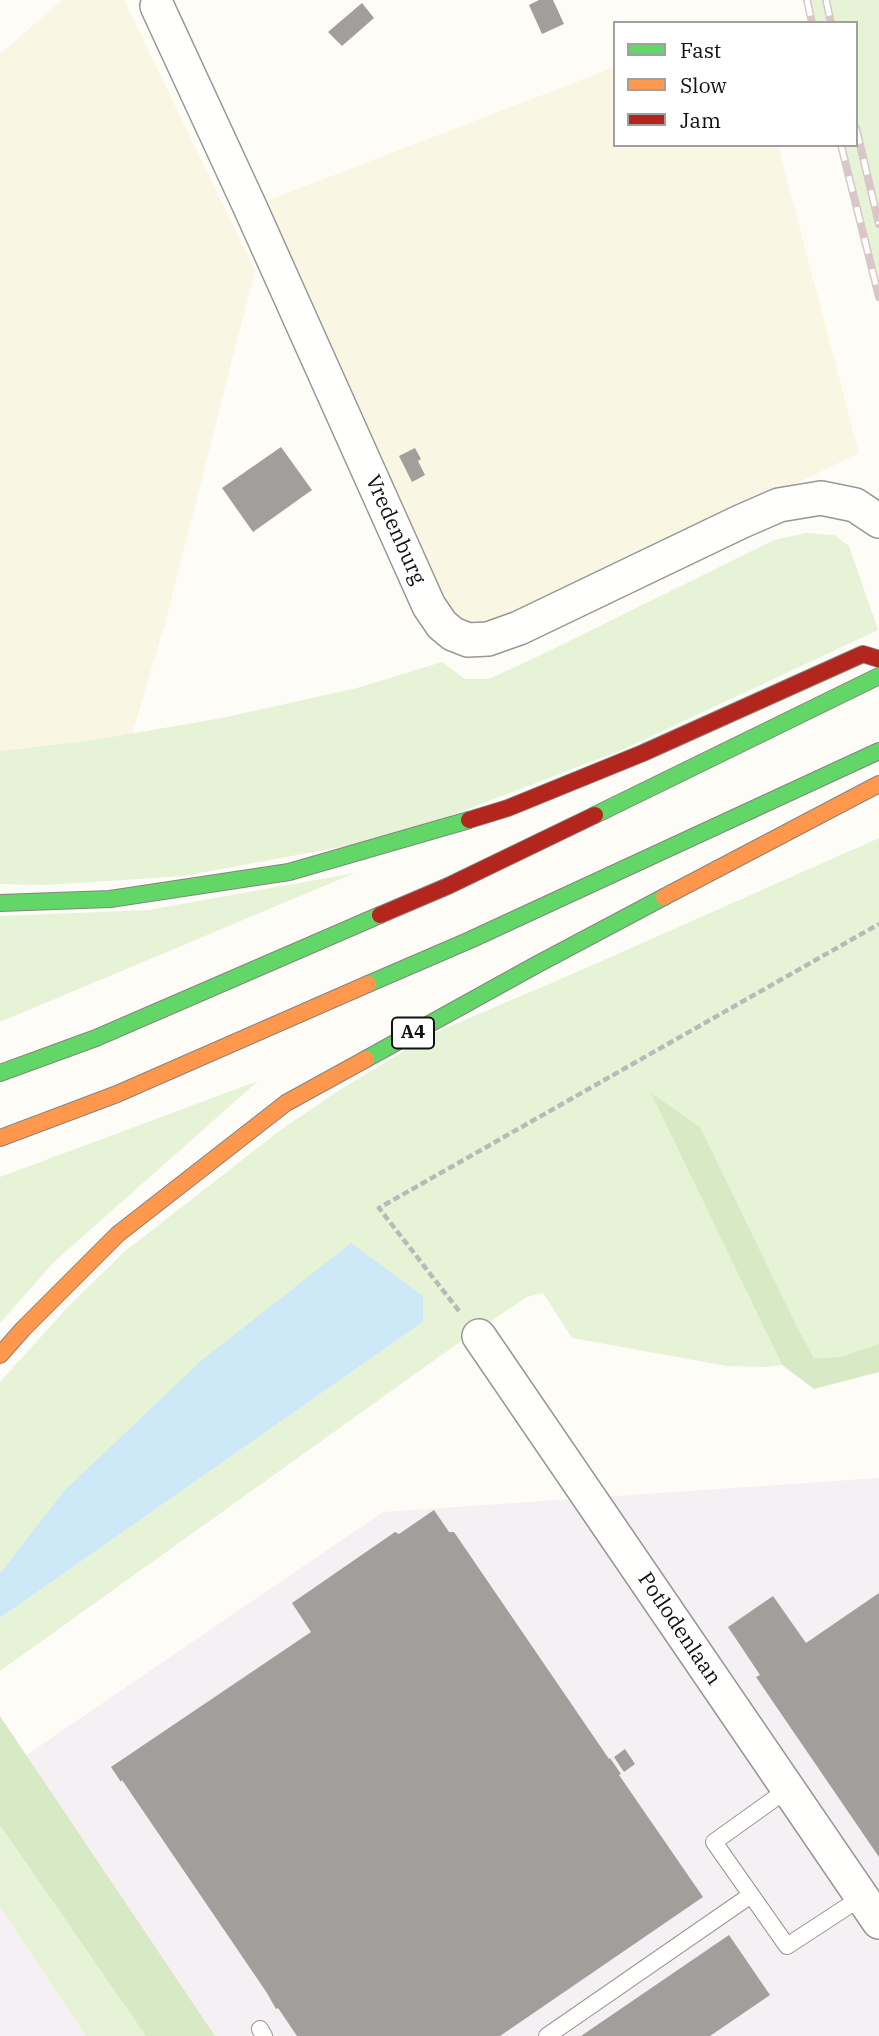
<!DOCTYPE html>
<html>
<head>
<meta charset="utf-8">
<style>
	body { margin:0 }
	#map { position:relative; width:879px; height:2036px; overflow:hidden; background:#fdfcf7; font-family:"IBM Plex Serif",serif }
	canvas { display:block }
	.legend { position:absolute; left:613px; top:21px; width:245px; height:126px; box-sizing:border-box; background:#fff; border:2px solid #a0a0a0; margin:0; padding:9px 12px; list-style:none; font-size:21px; color:#111 }
	.legend li { display:flex; align-items:center; gap:14px; height:35px }
	.legend b { width:35px; border:2px solid #a0a0a0 }
</style>
</head>
<body>
<div id="map">
<canvas width="879" height="2036"></canvas>
<ul class="legend">
<li><b style="height:9px;background:#63d668"></b>Fast</li>
<li><b style="height:9px;background:#ff974d"></b>Slow</li>
<li><b style="height:9px;background:#b3261e"></b>Jam</li>
</ul>
</div>
<script>
const ctx = document.querySelector('canvas').getContext('2d');
ctx.lineJoin = 'round';
function paint(path, color) { ctx.fillStyle = color; ctx.fill(path, 'evenodd'); }
const poly = rows => new Path2D(rows.map(r => 'M' + r).join(''));
function strokePath(path, color, width, dash) { ctx.strokeStyle = color; ctx.lineWidth = width; ctx.lineCap = dash ? 'butt' : 'round'; ctx.setLineDash(dash || []); ctx.stroke(path); }
function write(font, color, halo, rows, align = 'center') {
  ctx.font = font + ' "IBM Plex Serif",serif'; ctx.lineWidth = 7; ctx.setLineDash([]); ctx.textBaseline = 'middle'; ctx.strokeStyle = halo; ctx.fillStyle = color; for (const [text, x, y, turn = 0] of rows) {
    ctx.save(); ctx.translate(x, y); ctx.rotate((+turn || 0) * Math.PI / 180); ctx.textAlign = isNaN(turn) ? turn : align; if (halo) ctx.strokeText(text, 0, 0); ctx.fillText(text, 0, 0); ctx.restore();
  }
}
const industrial = poly([
	[879,1478,879,2036,0,2036,0,1773,383,1512]
]);
const farmland = poly([
	[62,0,124,0,255,271,164,627,132,734,94,740,0,751,0,54],
	[615,67,615,145,778,145,859,453,525,615,459,634,264,202]
]);
const green = poly([
	[804,0,879,0,879,288,842,145,856,145,856,23,810,23],
	[806,533,834,535,849,546,878,630,622,750,394,837,184,876,46,885,0,884,0,751,94,740,222,718,357,688,442,662,465,679,489,679,541,655,774,540],
	[879,838,879,1344,839,1357,814,1358,652,1094,782,1365,764,1367,727,1366,572,1338,543,1293,527,1297,461,1341,0,1671,0,1618,423,1322,351,1244,347,1246,300,1284,63,1492,0,1573,0,1382,65,1310,124,1252,282,1129,338,1091,432,1034,577,972],
	[355,873,0,1022,0,916,148,910],
	[258,1081,54,1262,0,1323,0,1177],
	[0,1825,146,2036,86,2036,0,1907]
]);
const forest = poly([
	[651,1093,700,1127,798,1329,814,1358,839,1357,879,1344,879,1372,814,1389,782,1365],
	[0,1716,215,2036,146,2036,0,1825]
]);
const water = poly([
	[351,1243,423,1296,423,1322,0,1618,0,1573,63,1492,201,1361]
]);
const building = poly([
	[539,0,553,0,564,24,542,34,529,5],
	[362,3,374,18,342,46,328,32],
	[281,447,312,490,253,532,222,488],
	[415,448,421,459,418,461,425,475,412,482,399,456],
	[434,1510,449,1532,454,1532,609,1759,610,1758,621,1774,619,1775,703,1897,500,2036,297,2036,278,2008,276,2009,267,1993,122,1780,121,1782,111,1767,311,1632,292,1603,395,1532,399,1534],
	[879,1593,879,1857,756,1677,760,1675,728,1627,773,1596,806,1643],
	[625,1749,635,1764,624,1772,614,1757],
	[729,1935,770,1995,710,2036,581,2036]
]);
const path = poly([
	[459,1311,379,1208,879,924]
]);
const lane = poly([
	[788,1789,714,1842,787,1946,862,1897],
	[260,2029,264,2036],
	[547,2036,751,1895]
]);
const street = poly([
	[157,6,250,207,429,606,442,625,453,634,468,640,488,639,519,628,740,522,779,505,821,498,855,505,879,521],
	[479,1336,879,1922]
]);
const fast = poly([
	[595,815,879,676],
	[0,903,110,899,289,872,469,820],
	[368,984,470,940,879,751],
	[366,1059,536,965,664,897],
	[0,1073,96,1038,380,915]
]);
const slow = poly([
	[664,897,879,784],
	[0,1138,117,1094,368,984],
	[0,1355,23,1329,118,1234,286,1103,366,1059]
]);
const jam = poly([
	[469,820,508,808,643,753,863,654,879,659],
	[380,915,448,886,595,815]
]);
const rail = poly([
	[807,0,812,23],
	[826,0,831,23],
	[856,128,879,224],
	[841,145,879,297]
]);
const shields = [
	[413,1033,42]
];
const shieldNames = [
	["A4",413,1033]
];
const streetNames = [
	["Vredenburg",395,530,66],
	["Potlodenlaan",679,1629,56]
];
paint(industrial, '#f5f0f3');
paint(farmland, '#f9f7e4');
paint(green, '#e7f3d7');
paint(forest, '#d8eac5');
paint(water, '#cde8f7');
paint(building, '#a19f9c');
strokePath(lane, '#979795', 18);
strokePath(street, '#979795', 36);
strokePath(fast, '#858482', 18);
strokePath(slow, '#858482', 18);
strokePath(jam, '#858482', 18);
strokePath(path, '#b9b9b8', 4.5, [7, 3.5]);
strokePath(lane, '#fffffe', 16);
strokePath(street, '#fffffe', 33);
strokePath(fast, '#63d668', 16);
strokePath(slow, '#ff974d', 16);
strokePath(jam, '#b3261e', 16);
strokePath(rail, '#d9c6c7', 8);
strokePath(rail, '#fff', 5, [16]);
for (const [x, y, w] of shields) { const box = new Path2D(); box.roundRect(x - w / 2, y - 15.5, w, 31, 5); ctx.fillStyle = '#fff'; ctx.fill(box); strokePath(box, '#111', 2); }
write('bold 19px', '#111', null, shieldNames);
write('21px', '#111', '#fff', streetNames);
</script>
</body>
</html>
